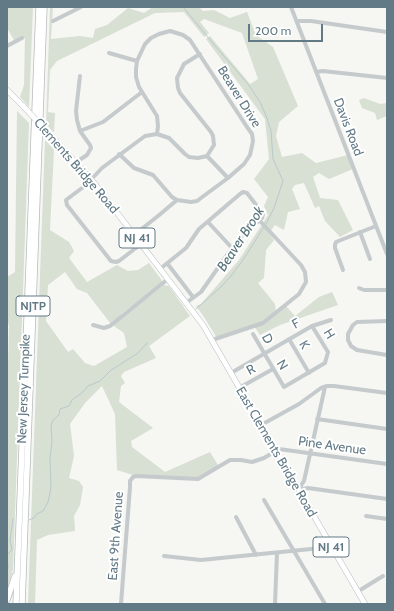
<!DOCTYPE html>
<html>
<head>
<meta charset="utf-8">
<style>
	body { margin:0 }
	#map { position:relative; width:394px; height:611px; overflow:hidden; background:#f6f6f2; font-family:Cabin,sans-serif }
	canvas { display:block }
	.frame { position:absolute; inset:0; border:8px solid #627a86; pointer-events:none }
	.scale { position:absolute; left:248px; top:24px; width:75px; height:18px; box-sizing:border-box; border:2px solid #627a86; border-top:0; padding-left:5px; font-size:12px; line-height:14px; white-space:nowrap; color:#627a86; -webkit-text-stroke:3px #fff; paint-order:stroke }
</style>
</head>
<body>
<div id="map">
<canvas width="394" height="611"></canvas>
<div class="frame"></div>
<div class="scale">200 m</div>
</div>
<script>
const ctx = document.querySelector('canvas').getContext('2d');
ctx.lineJoin = 'round';
function paint(path, color) { ctx.fillStyle = color; ctx.fill(path, 'evenodd'); }
const poly = rows => new Path2D(rows.map(r => 'M' + r).join(''));
function strokePath(path, color, width, dash) { ctx.strokeStyle = color; ctx.lineWidth = width; ctx.lineCap = dash ? 'butt' : 'round'; ctx.setLineDash(dash || []); ctx.stroke(path); }
function write(font, color, halo, rows, align = 'center') {
  ctx.font = font + ' Cabin,sans-serif'; ctx.lineWidth = 4; ctx.setLineDash([]); ctx.textBaseline = 'middle'; ctx.strokeStyle = halo; ctx.fillStyle = color; for (const [text, x, y, turn = 0] of rows) {
    ctx.save(); ctx.translate(x, y); ctx.rotate((+turn || 0) * Math.PI / 180); ctx.textAlign = isNaN(turn) ? turn : align; if (halo) ctx.strokeText(text, 0, 0); ctx.fillText(text, 0, 0); ctx.restore();
  }
}
const green = poly([
	[7,7,33,7,29,107,20,97,24,85,25,38,15,42,7,28],
	[50,7,53,7,51,39,80,36,93,38,95,29,107,25,128,8,144,13,153,7,199,7,203,11,214,10,230,18,247,12,256,35,273,47,298,106,279,122,276,136,282,157,302,153,316,163,348,155,353,169,329,179,319,173,313,177,320,198,338,200,353,230,340,237,325,221,319,206,315,208,304,183,295,185,292,189,300,209,288,212,284,230,275,225,269,233,274,240,266,250,264,278,258,283,275,304,276,314,286,306,295,316,319,297,332,292,338,305,280,325,260,335,254,326,217,338,204,317,196,306,201,304,239,260,268,215,264,206,268,197,254,179,269,159,265,119,206,39,210,36,250,84,258,79,242,33,204,19,200,22,209,33,204,37,184,12,155,13,57,61,50,70,48,112,55,113,54,133,46,124],
	[364,98,380,104,387,103,387,116,377,120,375,113,362,108,359,100],
	[17,111,29,123,13,569,7,590,7,403,9,326,7,320,7,277,15,272],
	[45,140,54,149,50,230,69,242,74,251,69,258,87,282,117,265,128,271,138,270,149,263,163,282,121,314,123,317,164,285,169,286,190,316,149,346,156,358,124,372,121,376,125,383,121,386,119,402,153,428,131,441,132,447,165,472,210,452,219,467,194,480,133,475,117,470,115,414,102,386,85,403,70,424,74,456,69,478,79,481,83,487,80,505,74,516,75,531,48,535,37,540,35,604,28,604],
	[65,272,77,289,87,293,111,324,124,333,127,347,94,366,85,363,73,349,68,352,46,321,48,285]
]);
const stream = poly([
	[183,7,216,47,248,84,260,102,267,118,271,131,273,159,283,181,274,208,266,224],
	[196,309,222,286,231,276,243,260,264,227],
	[29,520,34,518,37,514,43,511,48,502,51,488,50,458,52,441,51,425,53,420,59,415,60,409,69,406,72,400,83,392,88,386,100,381,110,371,138,353,147,343],
	[7,571,8,567,7,555,12,550,10,540,13,519]
]);
const minor = poly([
	[291,7,387,254],
	[53,21,81,7],
	[297,21,311,21,387,32],
	[7,46,22,38],
	[109,53,137,61],
	[200,54,184,64,177,78,178,88,180,93,211,132,213,136,214,145,207,156],
	[316,72,323,71,387,78],
	[80,131,103,122,142,92],
	[119,154,134,168,153,175,172,197,177,200,191,202,197,201,205,195,228,178,244,164,250,155,253,141,252,134,247,127,190,40,183,35,170,31,159,34,151,38,145,44,137,61,136,69,136,77,139,87,157,116,158,126,157,134],
	[207,156,228,178],
	[75,163,87,155,91,148,90,145,80,131,77,120,76,111,80,76],
	[360,232,370,259],
	[134,235,158,216,177,200],
	[141,244,119,261,116,262,111,261,67,205,66,200,86,185,102,168,145,136,157,134,169,138,185,154,189,157,198,158,207,156],
	[167,263,193,297],
	[160,269,186,248,199,229,240,194,243,192,247,193,263,214,262,218,242,236,232,248],
	[343,270,335,248,335,245,336,242,376,226],
	[359,288,364,290,387,290],
	[186,303,201,292,232,248,208,222],
	[387,321,357,322,353,325,348,334,348,340,351,346,357,350,387,355],
	[93,325,104,328,110,326,168,279],
	[253,334,284,387,325,363,328,352,312,326],
	[289,339,309,373],
	[212,340,263,323,299,294,306,282,305,272,301,265,259,220],
	[231,373,312,326,331,320],
	[239,388,273,369],
	[317,419,387,429],
	[261,425,299,404,321,388,327,386,334,386,387,393],
	[298,490,304,481,325,387],
	[298,490,308,488,387,499],
	[264,500,325,604],
	[366,516,387,519],
	[236,517,256,555],
	[164,556,201,560,331,547],
	[357,592,383,576],
	[121,604,130,487,130,481,133,477,136,476,198,479,230,460,241,460,252,462,264,458,279,449,387,464],
	[275,604,277,553]
]);
const major = poly([
	[7,90,24,107],
	[55,140,95,184,203,325,365,604]
]);
const highway = poly([
	[7,600,15,576],
	[16,604,39,7],
	[22,604,44,7]
]);
const majorBridge = poly([
	[24,107,55,140]
]);
const shields = [
	[137,238,36],
	[33,306,34],
	[331,547,36]
];
const shieldNames = [
	["NJ 41",137,238],
	["NJTP",33,306],
	["NJ 41",331,547]
];
const streetNames = [
	["Beaver Drive",239,97,58],
	["Davis Road",348,127,69],
	["Clements Bridge Road",76,166,49],
	["F",296,324,-29],
	["H",329,334,59],
	["D",267,339,62],
	["K",304,345,59],
	["N",282,365,59],
	["R",251,370,-29],
	["New Jersey Turnpike",24,389,-88],
	["Pine Avenue",332,446,8],
	["East Clements Bridge Road",276,452,60],
	["East 9th Avenue",116,536,-86]
];
const waterNames = [
	["Beaver Brook",241,239,-57]
];
paint(green, '#d8dfd3');
strokePath(stream, '#b9c9cb', 1);
strokePath(major, '#b8bdc0', 6);
strokePath(highway, '#b7bcbe', 7);
strokePath(minor, '#c5cacc', 4);
strokePath(major, '#fff', 5);
strokePath(highway, '#fff', 5.5);
strokePath(majorBridge, '#b8bdc0', 6, []);
strokePath(majorBridge, '#fff', 5);
for (const [x, y, w] of shields) { const box = new Path2D(); box.roundRect(x - w / 2, y - 10, w, 20, 3); ctx.fillStyle = '#fff'; ctx.fill(box); strokePath(box, '#627a86', 1); }
write('bold 12px', '#627a86', null, shieldNames);
write('13px', '#627a86', '#fff', streetNames);
write('italic 14px', '#59767c', '#fff', waterNames);
</script>
</body>
</html>
